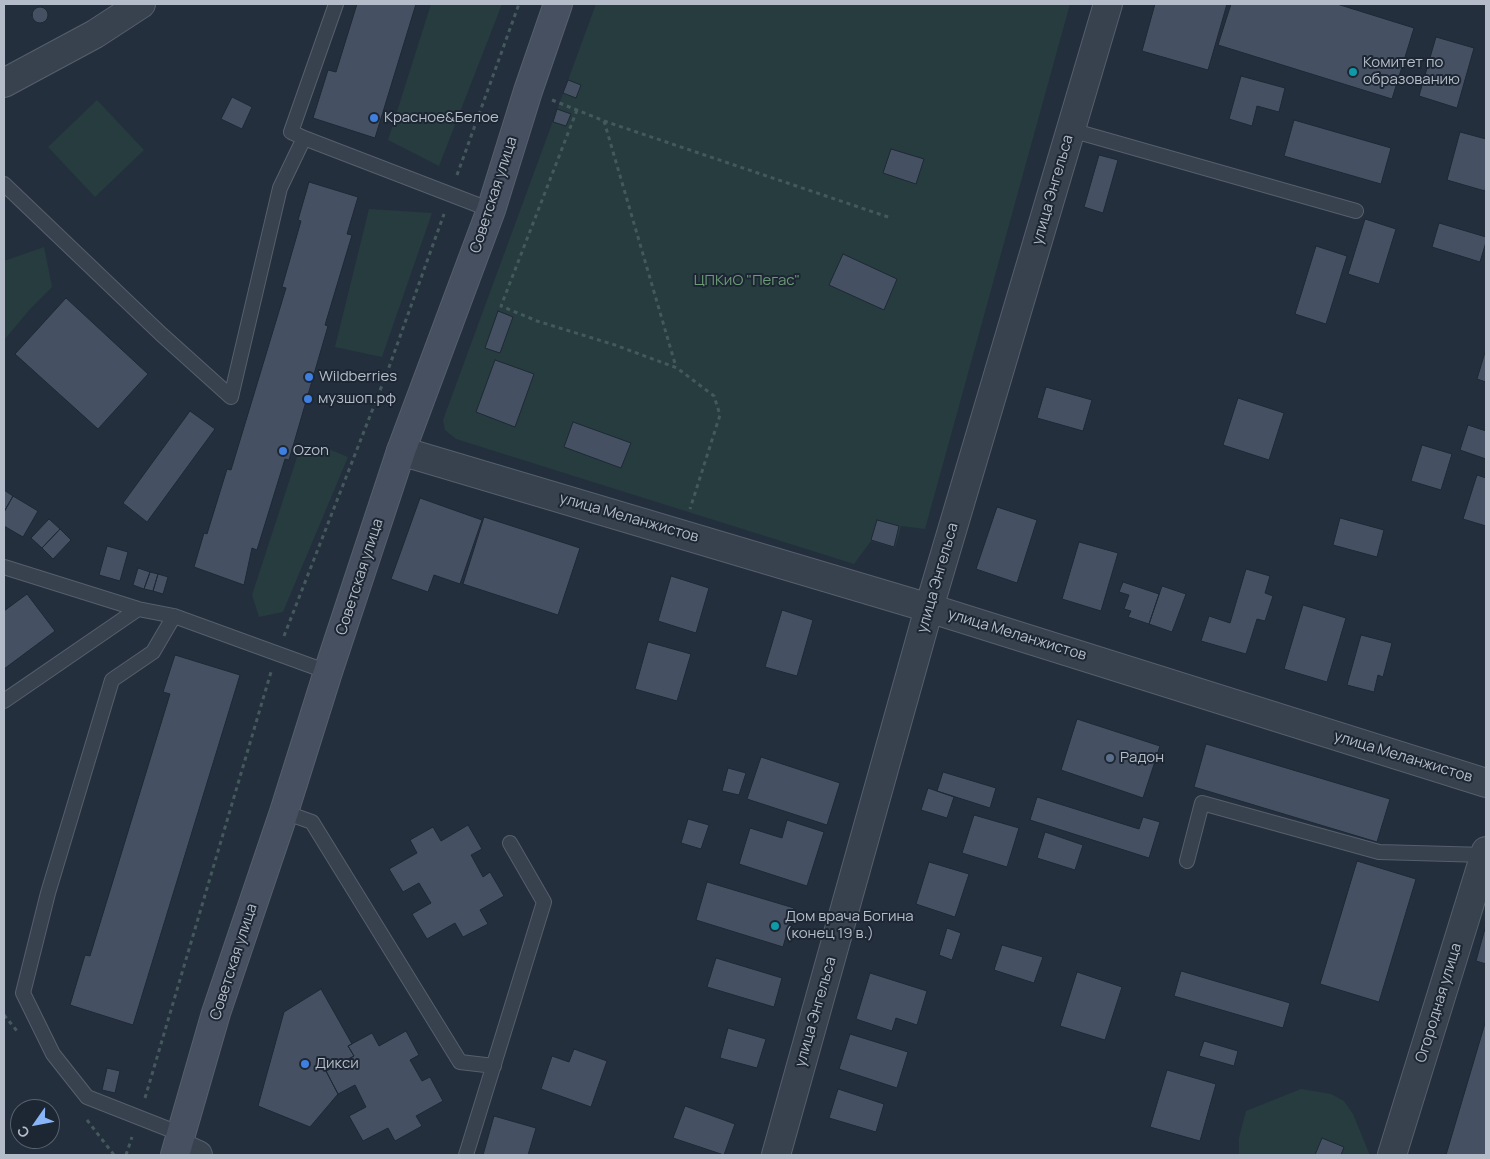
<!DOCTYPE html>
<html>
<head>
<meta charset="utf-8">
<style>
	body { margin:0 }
	#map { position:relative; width:1490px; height:1159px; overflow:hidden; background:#242f3e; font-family:Manrope,sans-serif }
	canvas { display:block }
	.frame { position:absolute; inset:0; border:5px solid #b4bcc9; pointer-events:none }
	.north { position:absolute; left:10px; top:1099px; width:50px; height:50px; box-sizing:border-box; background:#1d2633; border:1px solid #59626f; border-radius:50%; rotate:237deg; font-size:14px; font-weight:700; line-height:20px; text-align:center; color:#b4bcc9 }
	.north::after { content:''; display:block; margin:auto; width:18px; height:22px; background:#8ab4f8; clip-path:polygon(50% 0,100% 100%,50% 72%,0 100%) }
</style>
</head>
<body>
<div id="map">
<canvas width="1490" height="1159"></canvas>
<div class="frame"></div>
<div class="north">С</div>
</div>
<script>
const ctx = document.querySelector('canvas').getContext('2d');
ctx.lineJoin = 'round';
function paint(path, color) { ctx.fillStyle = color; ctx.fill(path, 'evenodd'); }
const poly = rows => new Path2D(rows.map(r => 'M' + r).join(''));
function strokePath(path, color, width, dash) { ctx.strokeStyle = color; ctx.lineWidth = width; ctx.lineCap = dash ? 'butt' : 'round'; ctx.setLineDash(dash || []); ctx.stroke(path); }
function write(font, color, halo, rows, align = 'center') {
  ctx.font = font + ' Manrope,sans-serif'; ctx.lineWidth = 4; ctx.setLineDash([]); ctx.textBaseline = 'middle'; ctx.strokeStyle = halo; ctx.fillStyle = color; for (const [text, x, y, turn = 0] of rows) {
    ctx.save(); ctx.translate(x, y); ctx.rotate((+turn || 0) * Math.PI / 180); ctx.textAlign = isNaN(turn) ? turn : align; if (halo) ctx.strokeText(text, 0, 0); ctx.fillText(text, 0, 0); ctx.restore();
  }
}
const green = poly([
	[431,4,502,4,439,166,388,140],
	[596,4,1070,4,925,529,901,526,895,548,871,541,854,564,456,439,445,430,443,420],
	[97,100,144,150,95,197,48,147],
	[369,209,432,213,382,357,335,347],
	[44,247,52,287,31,308,4,340,4,261],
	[319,445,348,457,283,612,259,617,252,595,299,451],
	[1301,1089,1331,1094,1344,1101,1353,1114,1369,1153,1369,1155,1239,1155,1239,1138,1246,1111]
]);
const building = poly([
	[357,4,416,4,375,138,313,118,328,70,336,72,357,4],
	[1155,4,1227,4,1208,70,1142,51,1155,4],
	[1231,4,1337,4,1414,28,1392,99,1218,45,1231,4],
	'32 15a8 8 0 1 1 16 0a8 8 0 1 1-16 0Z',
	[1436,37,1474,48,1457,108,1419,96,1436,37],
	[1241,76,1285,88,1279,112,1257,106,1252,126,1229,119,1241,76],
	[568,80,581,85,576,98,563,93,568,80],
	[232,97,252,107,242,129,221,119,232,97],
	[557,109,571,114,566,126,553,122,557,109],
	[1294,120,1391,148,1381,184,1284,156,1294,120],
	[1460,132,1486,139,1486,185,1485,191,1447,180,1460,132],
	[891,149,924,159,916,184,883,173,891,149],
	[1099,155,1118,160,1103,213,1084,207,1099,155],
	[309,182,358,197,347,234,352,235,325,325,328,326,289,460,285,459,257,550,252,548,244,585,194,567,204,533,207,534,227,469,231,470,286,288,282,287,301,221,298,220,309,182],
	[1365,219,1396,229,1379,284,1348,274,1365,219],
	[1439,223,1486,237,1486,242,1480,262,1432,247,1439,223],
	[1316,246,1347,256,1326,324,1295,314,1316,246],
	[843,254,897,279,884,310,829,285,843,254],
	[66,298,148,374,98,429,15,354,66,298],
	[498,311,513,317,500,353,485,348,498,311],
	[1486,349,1486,382,1477,379,1486,349],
	[495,360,534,374,515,427,476,412,495,360],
	[1046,387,1092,400,1083,431,1037,418,1046,387],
	[1238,398,1284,413,1269,460,1223,445,1238,398],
	[190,411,215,429,147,522,123,503,190,411],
	[573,422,631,443,621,468,564,447,573,422],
	[1468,425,1486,431,1486,459,1460,450,1468,425],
	[1422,445,1452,454,1441,490,1411,481,1422,445],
	[1477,475,1486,478,1486,526,1463,519,1477,475],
	[4,490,13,496,4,512,4,490],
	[13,496,38,511,23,537,4,526,4,512,13,496],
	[420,498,482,520,460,584,434,575,428,592,391,579,420,498],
	[997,507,1037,520,1017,583,976,569,997,507],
	[484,517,580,548,558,615,463,584,484,517],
	[1340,518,1384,530,1377,557,1333,545,1340,518],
	[49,519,60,529,42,548,31,538,49,519],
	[877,520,899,526,894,547,871,540,877,520],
	[60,529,71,540,53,559,42,548,60,529],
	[1079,542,1118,553,1101,611,1062,599,1079,542],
	[107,546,128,552,120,581,99,575,107,546],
	[138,568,150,572,144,589,133,585,138,568],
	[1246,569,1270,576,1265,593,1273,596,1265,621,1257,619,1246,654,1201,641,1209,616,1230,623,1246,569],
	[150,572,158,574,153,591,144,589,150,572],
	[158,574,168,577,163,594,153,591,158,574],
	[671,576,709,588,696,633,658,621,671,576],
	[1123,582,1159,594,1149,624,1128,617,1131,611,1124,609,1129,595,1119,592,1123,582],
	[1162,586,1186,594,1172,632,1149,624,1162,586],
	[27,594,55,631,4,669,4,611,27,594],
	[1303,605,1346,618,1327,682,1284,669,1303,605],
	[782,610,813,620,797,676,765,667,782,610],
	[1361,635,1392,643,1383,677,1378,675,1374,692,1347,685,1361,635],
	[648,642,691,654,677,701,635,689,648,642],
	[175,655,240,675,133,1025,70,1005,85,955,90,956,170,694,163,692,175,655],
	[1077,719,1160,746,1143,798,1061,770,1077,719],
	[1206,744,1390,799,1377,842,1194,787,1206,744],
	[761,757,840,783,827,825,747,799,761,757],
	[728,768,746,773,739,795,722,791,728,768],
	[943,772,996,788,990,808,937,791,943,772],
	[928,788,954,797,947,818,921,810,928,788],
	[1037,797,1139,829,1143,817,1160,822,1149,858,1030,820,1037,797],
	[974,815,1019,828,1007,867,962,853,974,815],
	[688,819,709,825,701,849,681,843,688,819],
	[787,820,824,832,807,886,739,864,750,828,782,838,787,820],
	[468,825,482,849,471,855,483,877,490,872,504,896,480,910,488,924,463,937,455,923,427,939,412,914,431,903,419,883,403,892,389,869,417,853,410,840,433,827,441,841,468,825],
	[1045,832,1083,845,1075,870,1037,858,1045,832],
	[1357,861,1416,879,1379,1002,1320,984,1357,861],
	[929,862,969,874,955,917,916,904,929,862],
	[707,882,794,908,783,947,696,920,707,882],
	[1486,925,1486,964,1476,961,1486,925],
	[947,928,961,933,952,960,939,955,947,928],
	[1002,945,1043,957,1034,983,994,970,1002,945],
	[716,958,782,978,774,1007,707,987,716,958],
	[1181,971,1290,1003,1283,1028,1174,996,1181,971],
	[1077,972,1122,987,1105,1040,1060,1026,1077,972],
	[870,973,927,991,917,1025,896,1018,892,1031,856,1019,870,973],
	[321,989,352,1044,348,1046,354,1056,326,1071,338,1094,310,1127,258,1106,284,1012,321,989],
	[1486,1020,1486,1155,1446,1155,1486,1020],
	[728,1028,766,1039,757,1068,720,1058,728,1028],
	[406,1031,419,1055,410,1060,422,1081,430,1077,443,1101,416,1116,422,1126,395,1141,388,1128,363,1141,349,1116,366,1107,355,1085,338,1094,326,1071,354,1056,348,1046,372,1033,379,1046,406,1031],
	[850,1034,908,1052,897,1088,839,1069,850,1034],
	[1204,1041,1238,1051,1234,1066,1199,1056,1204,1041],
	[574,1049,607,1061,591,1107,541,1089,552,1056,569,1062,574,1049],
	[107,1068,120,1071,115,1093,102,1090,107,1068],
	[1167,1070,1216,1084,1200,1141,1150,1127,1167,1070],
	[838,1089,884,1104,876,1132,829,1118,838,1089],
	[685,1106,735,1124,724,1155,673,1138,685,1106],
	[494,1116,536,1128,528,1155,483,1155,494,1116],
	[1322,1138,1344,1147,1341,1155,1315,1155,1322,1138]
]);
const path = poly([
	[552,100,604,121,891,218],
	[577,110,501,306,537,321,615,345,677,368,714,396,720,415,690,509],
	[604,121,676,367],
	[457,175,519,4],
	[284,636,388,370,444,214],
	[4,1015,17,1031],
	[145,1098,271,672],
	[87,1120,114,1155],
	[126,1155,132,1137]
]);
const service = poly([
	[1071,130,1356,211],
	[304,138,291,132,336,4],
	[4,184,161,334,231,397,280,188,304,138,491,210],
	[4,567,138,609],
	[174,616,153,652,112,680,48,893,23,993,53,1054,87,1097,181,1134],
	[4,701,138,609,174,616,328,672],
	[284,812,312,822,460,1062,494,1066],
	[1187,861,1202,803,1379,852,1485,855],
	[466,1155,544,902,510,843]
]);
const minor = poly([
	[401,451,929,608,1486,783],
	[178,1146,198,1155],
	[776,1155,929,608,1108,4],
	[1392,1155,1486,851]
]);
const tertiary = poly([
	[4,83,95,34,141,4]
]);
const secondary = poly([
	[175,1155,216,1013,284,812,328,672,401,451,491,210,528,91,558,4]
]);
const markers = [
	[1353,72,5,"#0f9aa8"],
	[374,118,5,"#3f7fe0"],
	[309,377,5,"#3f7fe0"],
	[308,399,5,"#3f7fe0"],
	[283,451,5,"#3f7fe0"],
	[1110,758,5,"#5c6f8a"],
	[775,926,5,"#0f9aa8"],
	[305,1064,5,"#3f7fe0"]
];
const poiNames = [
	["Комитет по",1363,63],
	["образованию",1363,80],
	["Красное&Белое",384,118],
	["Wildberries",319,377],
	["музшоп.рф",318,399],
	["Ozon",293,451],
	["Радон",1120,758],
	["Дом врача Богина",785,917],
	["(конец 19 в.)",785,934],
	["Дикси",315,1064]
];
const streetNames = [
	["улица Энгельса",1053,190,-74],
	["Советская улица",494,195,-72],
	["улица Меланжистов",629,518,16],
	["Советская улица",360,577,-72],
	["улица Энгельса",938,578,-74],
	["улица Меланжистов",1017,635,17],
	["улица Меланжистов",1403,757,17],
	["Советская улица",234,962,-72],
	["Огородная улица",1439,1003,-73],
	["улица Энгельса",816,1012,-74]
];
const parkNames = [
	["ЦПКиО \"Пегас\"",747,281]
];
paint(green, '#263c3f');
paint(building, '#455162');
strokePath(building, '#1f2835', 1);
strokePath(service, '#565f6c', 16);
strokePath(minor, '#565f6c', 30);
strokePath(tertiary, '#565f6c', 30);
strokePath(secondary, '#565f6c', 30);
strokePath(path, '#44595c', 3, [4, 4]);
strokePath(service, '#38414e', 14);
strokePath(minor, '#38414e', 28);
strokePath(tertiary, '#38414e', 28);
strokePath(secondary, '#465061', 28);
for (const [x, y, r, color] of markers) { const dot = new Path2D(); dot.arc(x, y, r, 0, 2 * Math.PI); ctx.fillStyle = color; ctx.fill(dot); strokePath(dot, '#1d2633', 2); }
write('15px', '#b4bcc9', '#1d2633', poiNames, 'left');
write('15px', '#b4bcc9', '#1d2633', streetNames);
write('15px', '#6b9a76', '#1d2633', parkNames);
</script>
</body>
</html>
